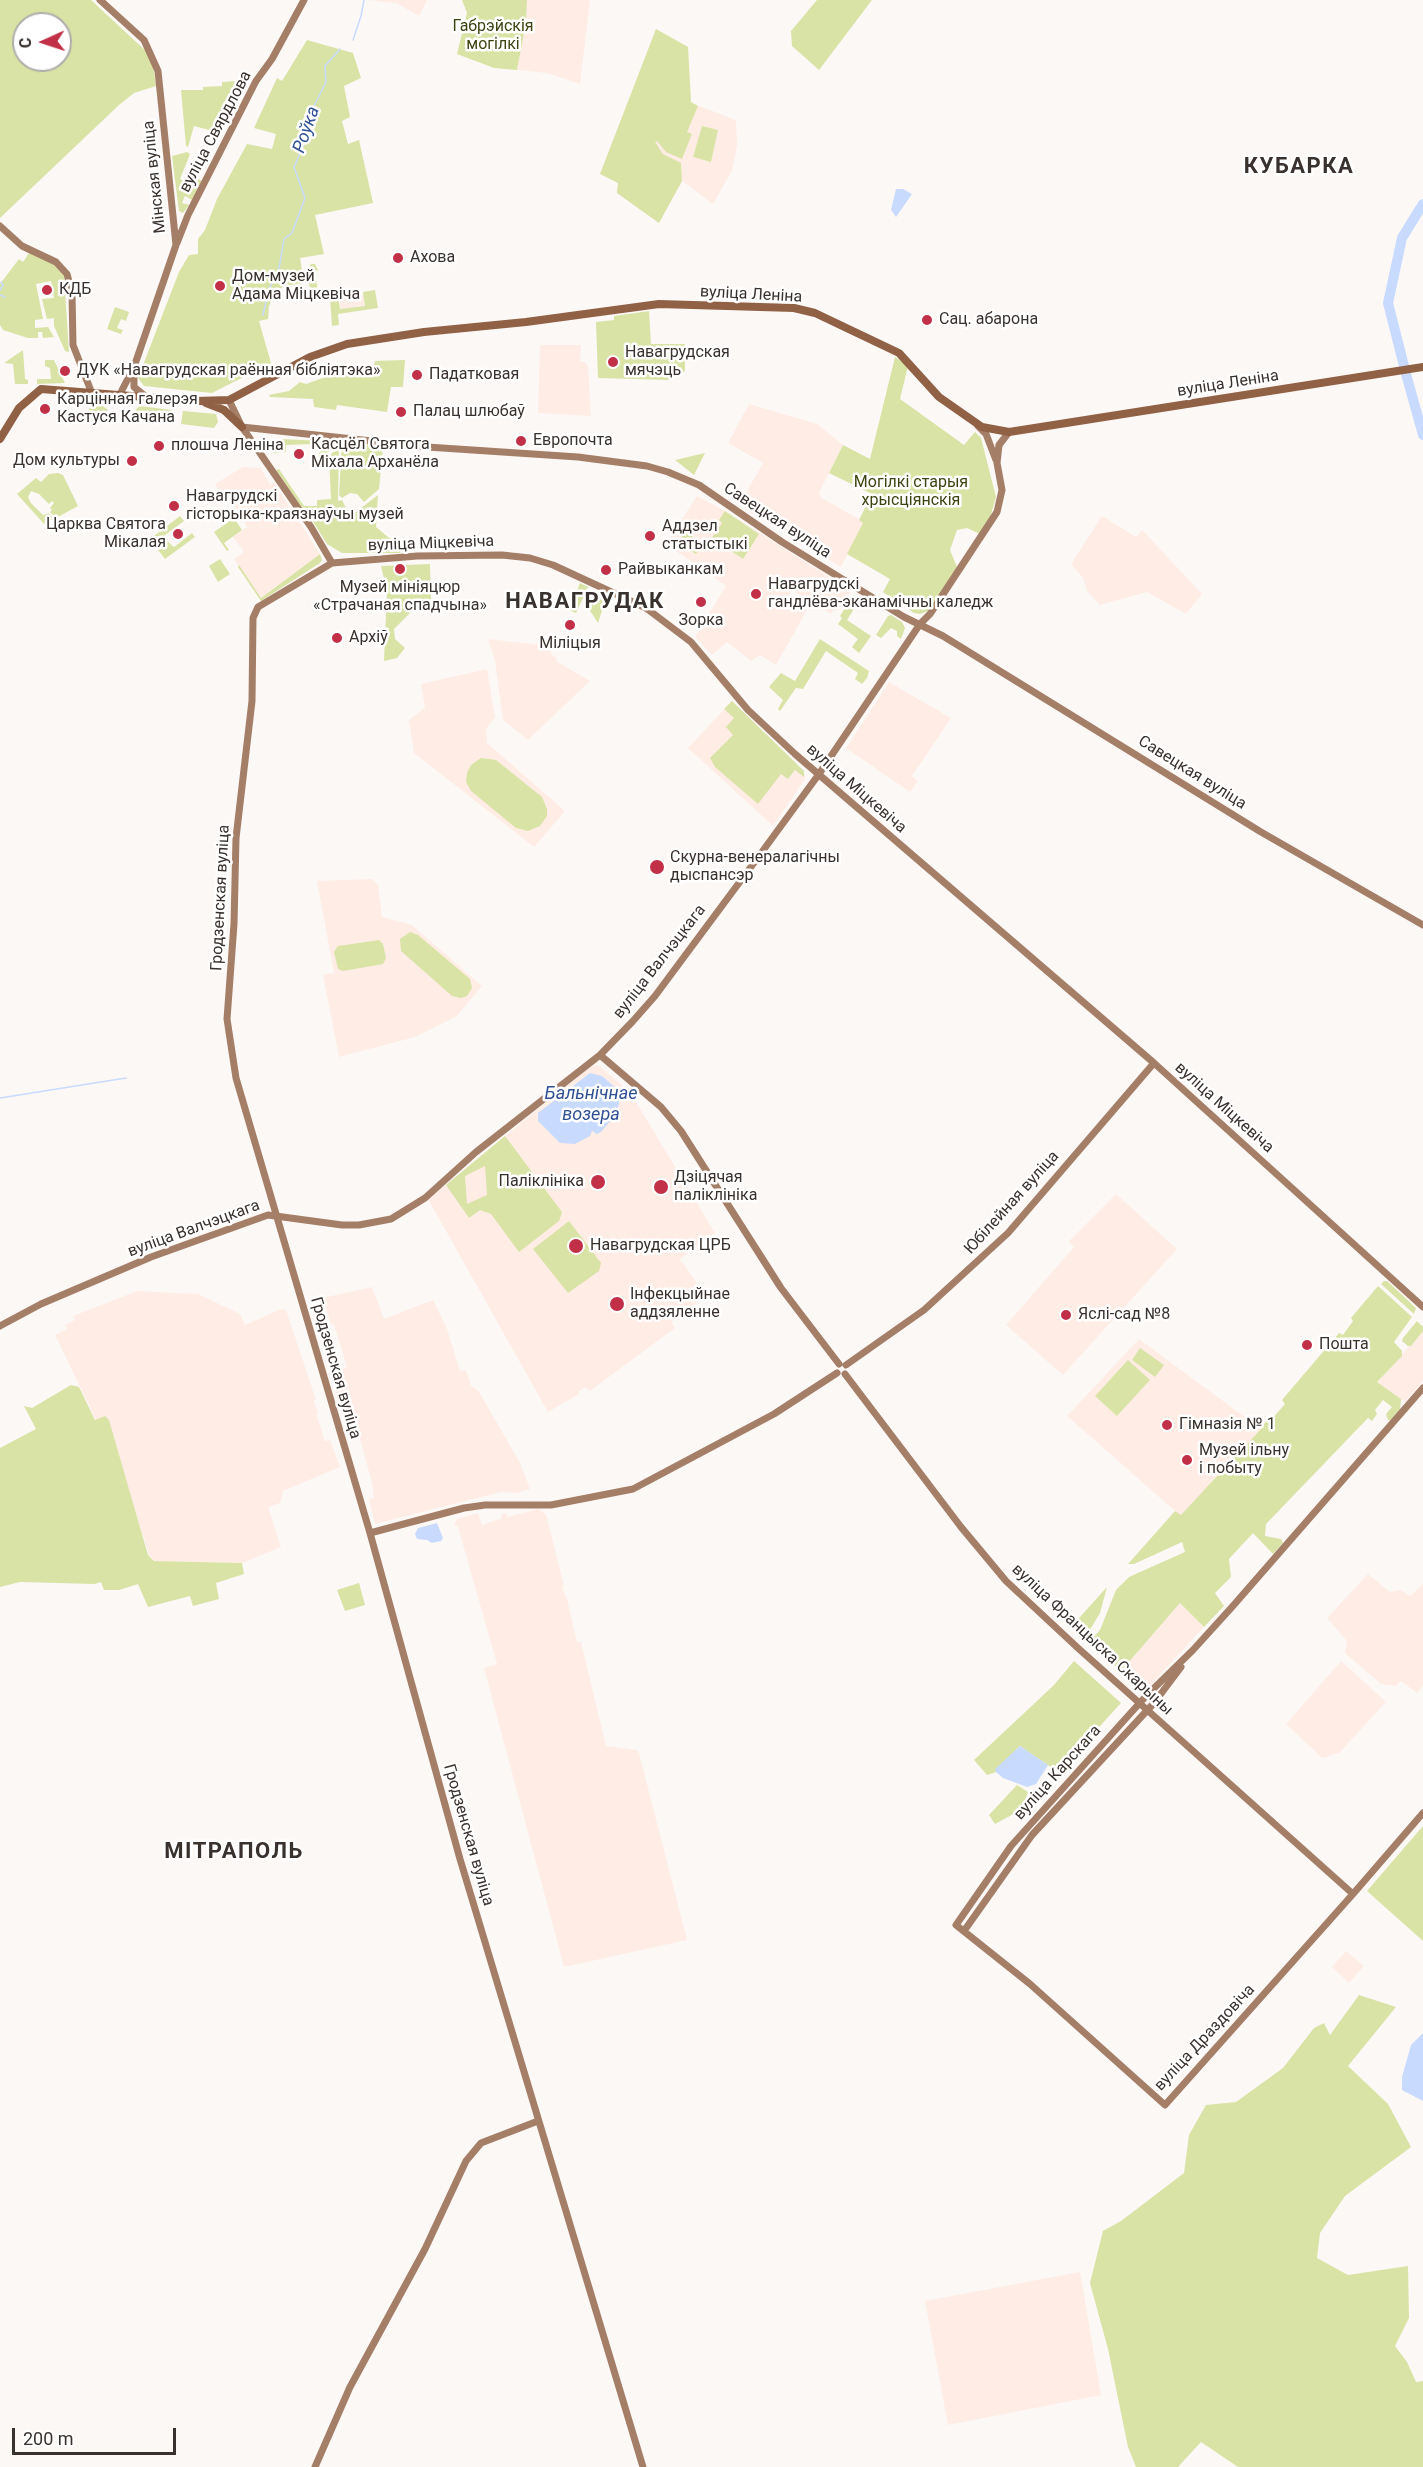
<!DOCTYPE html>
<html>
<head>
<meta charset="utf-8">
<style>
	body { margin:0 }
	#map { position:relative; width:1423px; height:2467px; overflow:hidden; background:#fcf8f6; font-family:Roboto,sans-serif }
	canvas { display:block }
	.north { position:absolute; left:12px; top:12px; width:60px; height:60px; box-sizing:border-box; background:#fff; border:2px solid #b0adab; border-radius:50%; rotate:267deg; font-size:16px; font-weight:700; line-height:24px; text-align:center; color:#39312d }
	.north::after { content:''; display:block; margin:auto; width:21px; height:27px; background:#c13046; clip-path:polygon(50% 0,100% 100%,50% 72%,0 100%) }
	.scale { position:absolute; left:12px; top:2428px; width:164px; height:27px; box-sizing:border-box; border:3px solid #39312d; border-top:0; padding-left:8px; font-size:18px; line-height:21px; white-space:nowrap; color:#39312d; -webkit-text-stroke:4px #fff; paint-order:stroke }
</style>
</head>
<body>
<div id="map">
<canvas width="1423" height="2467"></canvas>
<div class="north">С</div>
<div class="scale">200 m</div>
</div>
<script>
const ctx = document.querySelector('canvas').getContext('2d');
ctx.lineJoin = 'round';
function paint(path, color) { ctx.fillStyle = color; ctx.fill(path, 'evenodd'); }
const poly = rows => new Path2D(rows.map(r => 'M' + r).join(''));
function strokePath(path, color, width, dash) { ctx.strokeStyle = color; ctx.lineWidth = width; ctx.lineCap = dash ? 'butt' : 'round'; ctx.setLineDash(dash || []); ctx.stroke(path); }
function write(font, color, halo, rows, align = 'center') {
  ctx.font = font + ' Roboto,sans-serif'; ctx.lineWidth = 5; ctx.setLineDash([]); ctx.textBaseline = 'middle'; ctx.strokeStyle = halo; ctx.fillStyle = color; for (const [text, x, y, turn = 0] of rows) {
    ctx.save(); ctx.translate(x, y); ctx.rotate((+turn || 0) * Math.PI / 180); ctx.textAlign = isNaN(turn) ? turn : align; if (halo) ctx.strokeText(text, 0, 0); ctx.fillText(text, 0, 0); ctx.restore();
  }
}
const built = poly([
	[369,0,427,0,419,16,396,3],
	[527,0,590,0,580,84,547,73,517,70,526,23],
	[656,29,688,47,691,103,736,120,737,146,732,171,713,204,682,181,659,223,617,193,618,183,600,174],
	[364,295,365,306,340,309,339,298],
	[540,345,581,345,580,361,585,362,588,366,591,416,538,413],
	[749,404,817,424,843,445,819,493,822,498,864,522,841,567,739,505,763,463,728,443],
	[243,467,261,468,270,485,274,483,320,554,261,598,234,559,244,552,233,537,247,527,232,501,227,503,215,484],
	[697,496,725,511,851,591,837,611,834,610,831,614,792,590,787,598,807,610,776,665,760,655,751,661,727,642,712,655,695,637,726,586,666,544],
	[1102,516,1136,537,1142,530,1202,594,1186,614,1147,592,1100,605,1087,591,1083,578,1071,564],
	[488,639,549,646,552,655,557,658,556,661,590,681,528,740,503,720,495,660],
	[487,669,495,717,486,729,487,743,565,811,534,847,414,753,409,720,425,708,421,684],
	[889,682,951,718,912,776,918,781,910,792,846,748],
	[732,701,804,771,805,779,773,826,688,748],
	[372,879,378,885,382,917,412,925,482,986,457,1016,415,1037,339,1057,323,975,334,973,317,881],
	[598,1065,630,1092,715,1233,680,1259,706,1296,671,1322,675,1328,590,1391,585,1387,578,1392,579,1394,548,1412,428,1199,590,1067],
	[1116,1194,1177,1249,1063,1375,1006,1325,1074,1247,1069,1241],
	[372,1287,384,1319,433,1300,447,1329,460,1371,466,1370,471,1386,478,1390,520,1463,530,1489,516,1493,501,1492,375,1524,369,1499,374,1498,372,1483,361,1443,350,1413,342,1415,334,1388,341,1386,338,1376,334,1377,333,1372,347,1367,334,1324,331,1325,323,1298],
	[137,1291,198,1294,240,1314,245,1325,281,1309,286,1310,316,1400,314,1401,318,1413,316,1414,325,1441,330,1440,340,1467,283,1491,280,1503,268,1507,281,1547,242,1563,155,1561,149,1555,107,1421,96,1420,55,1335,67,1329,65,1325,75,1320,73,1316],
	[1423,1331,1423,1381,1405,1402,1377,1382],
	[1139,1339,1261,1429,1182,1517,1067,1416],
	[538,1509,546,1514,564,1586,562,1588,567,1599,577,1642,581,1642,606,1746,637,1750,639,1753,687,1940,564,1967,484,1668,497,1664,458,1527,454,1524,457,1519,478,1513,482,1525,502,1518,501,1514,506,1513,508,1517],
	[1368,1574,1390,1592,1401,1590,1410,1596,1423,1584,1423,1686,1417,1693,1401,1681,1396,1686,1381,1684,1345,1653,1347,1641,1327,1618],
	[1180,1603,1204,1627,1145,1691,1121,1671],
	[1341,1661,1386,1702,1339,1753,1322,1758,1286,1724],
	[1346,1951,1364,1966,1349,1983,1332,1967],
	[1080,2272,1101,2395,948,2425,925,2301]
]);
const green = poly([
	[0,0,91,0,147,52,153,64,156,86,134,93,119,105,0,218],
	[24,24,60,24,60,60,24,60],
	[462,0,527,0,526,23,517,70,494,68,457,54,467,13],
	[817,0,872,0,819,70,792,46,791,31],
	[656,29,688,47,691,102,698,106,687,132,692,134,682,159,666,152,657,141,655,142,663,154,681,163,682,181,659,223,617,193,618,183,600,174],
	[307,40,353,53,361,78,344,86,350,117,342,121,348,144,359,140,373,203,315,215,324,254,300,258,304,283,283,286,274,295,269,306,268,319,259,321,271,363,212,393,144,386,138,378,179,272,189,255,198,254,198,239,205,230,217,199,247,144,272,149,276,134,254,128,277,78,282,81],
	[235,81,242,85,227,116,221,114,217,123,223,126,220,133,194,126,188,147,186,146,181,90,203,90,203,87,222,86,222,82],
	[702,126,718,130,711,162,693,157],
	[187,152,190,154,180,179,192,185,193,183,196,184,198,179,202,181,192,200,185,196,182,203,189,205,183,213,179,211,172,156],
	[29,253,55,264,64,276,69,352,65,351,54,326,54,318,47,319,42,299,54,298,51,281,36,284,43,319,35,320,35,328,48,327,54,337,43,338,42,332,38,332,38,338,28,338,3,330,0,325,0,284,19,259,23,262],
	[311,264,315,264,318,270,315,271,318,294,311,295,307,271],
	[375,290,378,308,338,314,339,325,332,326,330,297,338,296,340,309,365,306,363,292],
	[115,307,129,312,126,321,121,319,117,328,123,330,121,334,107,329],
	[649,311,651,344,685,344,685,371,671,380,598,378,596,322,614,320,614,316],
	[23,350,25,379,28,380,28,384,15,384,13,364,4,363],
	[895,357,908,366,900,399,964,445,975,432,981,438,996,497,990,518,980,534,967,528,957,530,950,550,957,567,928,611,920,614,914,613,883,592,890,579,847,554,863,523,859,520,872,494,829,473,843,445,870,459],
	[45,360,54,360,65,383,37,384,37,379,51,379,50,368,45,366],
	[405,360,403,387,391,387,387,412,337,405,336,410,314,407,313,399,270,397,269,395,289,391,300,382,306,384,331,375,331,368,350,365,351,370,374,366,375,361],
	[93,398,108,410,96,423,91,420,95,415,89,410],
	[139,406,172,410,170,423,137,419,134,412],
	[183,411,216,414,218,422,214,428,181,424],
	[280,439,323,441,323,444,334,445,325,456,325,466,322,466,321,457,318,457,320,451,311,449,311,444,286,445,286,452,273,453,273,447],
	[342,443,379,445,383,448,379,489,364,502,357,494,350,493,342,498,339,495],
	[339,445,338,501,342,500,347,510,356,512,378,495,376,527,388,537,405,546,400,553,342,553,327,544,312,520,310,520,276,470,279,469,304,506,317,506,317,500,331,499,329,457],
	[705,453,694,475,675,460],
	[58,473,63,475,78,506,56,518,50,512,52,510,50,508,54,503,52,501,49,504,39,494,31,491,28,497,31,503,43,515,49,513,54,519,44,524,17,494,36,478,41,482,49,474],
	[725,511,759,534,743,559,712,538,722,523,719,520],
	[180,516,184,521,165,535,167,541,174,547,192,533,195,537,165,559,150,539],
	[234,518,242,530,224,543,229,550,227,551,214,532],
	[685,532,703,543,696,554,678,543],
	[320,554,322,560,320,563,261,601,238,567,239,565,261,598],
	[220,559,230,574,218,582,209,566],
	[430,564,431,599,412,601,413,610,394,629,395,639,405,648,397,658,384,661,387,591,381,566],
	[580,583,588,587,576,613,569,610],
	[854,594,857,604,847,620,871,636,859,653,852,647,858,639,838,624,842,618,840,616],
	[600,599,605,601,598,623,585,603],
	[891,615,902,622,905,628,901,639,897,636,897,631,891,628,881,638,876,635,888,616],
	[820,639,869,671,867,678,862,684,855,679,858,673,826,651,803,689,796,688,780,711,778,709,783,700,769,687,781,673,795,681],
	[732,701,804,771,804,777,795,770,788,779,781,774,758,804,715,767,710,758,733,735,726,727,734,718,724,709],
	[481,758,496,760,542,797,547,809,547,816,540,826,528,831,516,828,471,791,466,782,467,773,471,765],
	[410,932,418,935,470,979,472,988,467,996,461,998,452,996,401,951,400,939],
	[379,940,383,944,386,958,383,964,343,971,338,969,334,952,338,946],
	[505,1136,562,1212,559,1221,519,1252,491,1214,480,1210,469,1218,446,1185],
	[485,1166,487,1195,467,1204,465,1176],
	[569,1221,601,1263,599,1271,568,1293,533,1249],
	[1384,1281,1387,1281,1416,1308,1414,1314,1381,1284],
	[1378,1286,1412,1317,1394,1342,1402,1351,1402,1356,1377,1382,1401,1399,1400,1409,1391,1420,1388,1420,1386,1414,1392,1407,1383,1400,1375,1410,1377,1414,1372,1421,1368,1418,1266,1524,1265,1536,1281,1539,1283,1543,1273,1554,1253,1533,1229,1559,1231,1577,1215,1593,1224,1606,1204,1627,1180,1603,1121,1671,1089,1642,1100,1630,1116,1590,1129,1577,1185,1552,1182,1542,1134,1564,1128,1564,1175,1511,1181,1515,1261,1429,1268,1418,1271,1420,1285,1404,1282,1400,1339,1333,1343,1335,1353,1321,1351,1318],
	[1417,1321,1423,1327,1423,1331,1411,1346,1408,1346,1402,1341,1403,1338],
	[1140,1348,1164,1365,1155,1377,1132,1360],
	[1128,1360,1150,1380,1117,1416,1095,1396],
	[71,1385,79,1387,95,1420,105,1416,109,1420,148,1555,154,1561,242,1563,244,1574,216,1583,219,1599,193,1606,190,1596,148,1607,138,1584,119,1590,104,1590,101,1582,95,1584,20,1582,0,1587,0,1448,36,1429,24,1406,32,1408],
	[359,1583,365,1605,345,1611,337,1590],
	[1107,1587,1100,1613,1085,1638,1071,1627],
	[1074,1661,1121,1703,1058,1772,1020,1746,996,1769,996,1772,987,1775,974,1760,1054,1685],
	[1017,1785,1028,1792,1021,1810,995,1824,989,1815],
	[1423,1826,1423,1941,1367,1891],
	[1359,1995,1396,2007,1348,2066,1388,2104,1411,2147,1345,2196,1320,2233,1317,2258,1348,2275,1408,2266,1409,2318,1395,2346,1407,2362,1416,2382,1423,2381,1423,2467,1238,2467,1201,2442,1178,2467,1136,2467,1128,2447,1108,2349,1090,2283,1103,2231,1121,2221,1184,2173,1189,2135,1206,2105,1236,2102,1283,2068,1314,2028,1324,2023,1330,2035]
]);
const water = poly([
	[896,189,903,189,912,194,896,217,891,210],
	[590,1073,602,1076,618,1090,620,1097,617,1113,601,1132,597,1134,592,1131,590,1136,575,1144,560,1143,538,1121,538,1113],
	[437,1523,443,1538,441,1541,432,1543,427,1540,417,1539,415,1534,418,1528],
	[1020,1746,1048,1765,1036,1784,1027,1787,1003,1778,996,1772,995,1769],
	[1423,2033,1423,2101,1402,2090,1402,2077,1411,2045]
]);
const stream = poly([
	[353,40,361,16,364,0],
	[0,290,3,285,1,282],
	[0,295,5,297],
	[263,315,269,289,279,269,284,239,292,233,305,198,294,167,313,124,309,116,326,82,325,66,340,49],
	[0,1098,126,1078]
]);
const river = poly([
	[1404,366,1388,303,1402,238,1423,204],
	[1406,374,1423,435]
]);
const secondary = poly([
	[100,0,144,40,158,71,176,245,134,367,120,394],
	[0,226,22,246,56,262,67,274,72,293,73,345,91,391],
	[177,243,188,215,256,81,272,59,304,0],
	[134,369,134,387,145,396],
	[229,400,242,427,311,527,332,563],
	[978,426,986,434,996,460],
	[242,427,427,447,578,457,647,466,668,472,699,485,782,542,904,617,943,636,1261,832,1423,925],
	[600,1055,661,1107,681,1131,781,1288,839,1364],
	[0,1326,41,1304,151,1257,268,1215,342,1225,359,1225,391,1219,425,1198,476,1152,600,1055,633,1021,655,996,759,856,819,774,920,624,930,614,997,512,1002,490,997,463,999,445,1009,432],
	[846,1365,924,1310,1008,1233,1154,1063],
	[845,1374,961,1527,1006,1581,1079,1649,1353,1894],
	[1423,1388,1232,1607,1193,1650,1146,1696,1011,1846,956,1925,1030,1984,1165,2105,1353,1894,1423,1813],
	[370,1533,464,1508,485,1505,551,1505,633,1489,774,1414,837,1373],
	[964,1931,1032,1835,1154,1703,1181,1667],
	[315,2467,350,2387,425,2249,466,2161,481,2143,538,2121],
	[643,2467,460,1859,370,1533,236,1078,227,1019,234,924,236,838,252,701,253,618,258,607,332,563,417,556,502,555,530,558,553,565,646,608,691,642,748,710,795,754,1154,1063,1423,1307]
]);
const primary = poly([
	[206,403,224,410,242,427],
	[0,439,19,408,41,389,196,401,229,400,310,357,347,344,424,332,526,322,659,304,794,308,815,313,899,353,939,397,982,427,1009,432,1423,367]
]);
const markers = [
	[398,258,6,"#c13046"],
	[220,286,6,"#c13046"],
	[47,290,6,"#c13046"],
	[927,320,6,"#c13046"],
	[613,362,6,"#c13046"],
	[65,371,6,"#c13046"],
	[417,375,6,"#c13046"],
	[45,409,6,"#c13046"],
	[401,412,6,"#c13046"],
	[521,441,6,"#c13046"],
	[159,446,6,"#c13046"],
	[299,454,6,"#c13046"],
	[132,461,6,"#c13046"],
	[174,506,6,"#c13046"],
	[178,534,6,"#c13046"],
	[650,536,6,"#c13046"],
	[400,569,6,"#c13046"],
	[606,570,6,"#c13046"],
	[756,594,6,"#c13046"],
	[701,602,6,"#c13046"],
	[570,625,6,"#c13046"],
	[337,638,6,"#c13046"],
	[657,867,8,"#c13046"],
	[598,1182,8,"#c13046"],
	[661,1187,8,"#c13046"],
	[576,1246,8,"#c13046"],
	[617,1304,8,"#c13046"],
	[1066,1315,6,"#c13046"],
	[1307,1345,6,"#c13046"],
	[1167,1425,6,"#c13046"],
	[1187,1460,6,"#c13046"]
];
const parkNames = [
	["Габрэйскія",493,27],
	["могілкі",493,45],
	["Могілкі старыя",911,483],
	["хрысціянскія",911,501]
];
const streetNames = [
	["вуліца Свярдлова",216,132,-62],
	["Мінская вуліца",155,177,-96],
	["вуліца Леніна",751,295,3],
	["вуліца Леніна",1228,384,-9],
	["Савецкая вуліца",777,521,33],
	["вуліца Міцкевіча",431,544,-2],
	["Савецкая вуліца",1192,773,32],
	["вуліца Міцкевіча",856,789,41],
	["Гродзенская вуліца",221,898,-87],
	["вуліца Валчэцкага",660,962,-52],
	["вуліца Міцкевіча",1224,1108,42],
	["Юбілейная вуліца",1012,1203,-48],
	["вуліца Валчэцкага",194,1229,-20],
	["Гродзенская вуліца",335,1368,74],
	["вуліца Францыска Скарыны",1092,1640,43],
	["вуліца Карскага",1058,1773,-48],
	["Гродзенская вуліца",468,1835,74],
	["вуліца Драздовіча",1205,2038,-47]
];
const poiNames = [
	["Ахова",410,258],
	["Дом-музей",232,277],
	["Адама Міцкевіча",232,295],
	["КДБ",59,290],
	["Сац. абарона",939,320],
	["Навагрудская",625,353],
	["мячэць",625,371],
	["ДУК «Навагрудская раённая бібліятэка»",77,371],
	["Падатковая",429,375],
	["Карцінная галерэя",57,400],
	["Кастуся Качана",57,418],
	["Палац шлюбаў",413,412],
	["Европочта",533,441],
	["Касцёл Святога",311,445],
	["Міхала Арханёла",311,463],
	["плошча Леніна",171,446],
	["Дом культуры",120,461,"right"],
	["Навагрудскі",186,497],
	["гісторыка-краязнаўчы музей",186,515],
	["Царква Святога",166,525,"right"],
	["Мікалая",166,543,"right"],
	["Аддзел",662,527],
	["статыстыкі",662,545],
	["Райвыканкам",618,570],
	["Навагрудскі",768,585],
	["гандлёва-эканамічны каледж",768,603],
	["Музей мініяцюр",400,588,"center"],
	["«Страчаная спадчына»",400,606,"center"],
	["Зорка",701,621,"center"],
	["Архіў",349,638],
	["Міліцыя",570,644,"center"],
	["Скурна-венералагічны",670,858],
	["дыспансэр",670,876],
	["Дзіцячая",674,1178],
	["паліклініка",674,1196],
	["Паліклініка",584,1182,"right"],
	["Навагрудская ЦРБ",590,1246],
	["Інфекцыйнае",630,1295],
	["аддзяленне",630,1313],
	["Яслі-сад №8",1078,1315],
	["Пошта",1319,1345],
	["Гімназія № 1",1179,1425],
	["Музей ільну",1199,1451],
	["і побыту",1199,1469]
];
const waterNames = [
	["Роўка",307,130,-71],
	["Бальнічнае",591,1094],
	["возера",591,1115]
];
const districtNames = [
	["КУБАРКА",1299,167],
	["НАВАГРУДАК",585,602],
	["МІТРАПОЛЬ",234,1852]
];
paint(built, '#ffede5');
paint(green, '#d9e3a5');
paint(water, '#c8dafd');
strokePath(stream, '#c8dafd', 1.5);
strokePath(river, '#c8dafd', 10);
strokePath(secondary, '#a57e67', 7);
strokePath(primary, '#906145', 8);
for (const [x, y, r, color] of markers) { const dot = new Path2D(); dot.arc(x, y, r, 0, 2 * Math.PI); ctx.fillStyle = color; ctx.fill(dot); strokePath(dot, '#fff', 2); }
write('16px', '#3e4312', '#fff', parkNames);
write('16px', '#39312d', '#fff', streetNames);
write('16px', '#39312d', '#fff', poiNames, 'left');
write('italic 18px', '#2f5093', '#fff', waterNames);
ctx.letterSpacing = '1.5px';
write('bold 22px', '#39312d', '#fff', districtNames);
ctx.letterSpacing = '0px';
</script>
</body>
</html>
